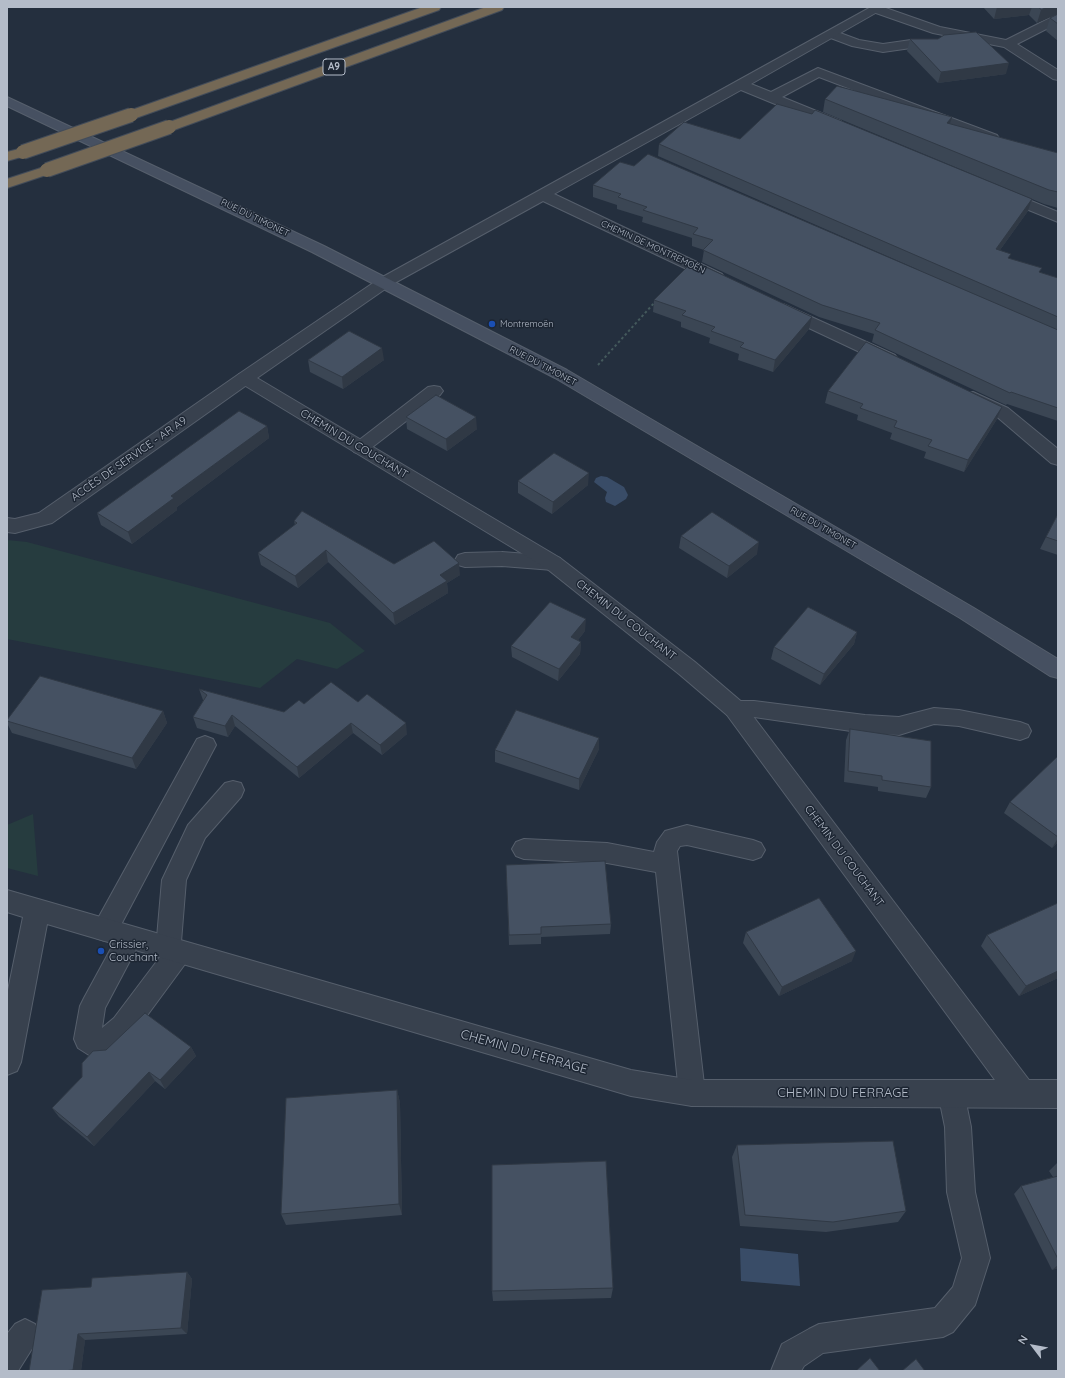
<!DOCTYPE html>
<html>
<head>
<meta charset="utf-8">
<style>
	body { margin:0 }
	#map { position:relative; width:1065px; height:1378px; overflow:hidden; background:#242f3e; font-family:Quicksand,sans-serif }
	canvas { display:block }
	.frame { position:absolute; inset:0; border:8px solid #b4bcc9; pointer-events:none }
	.north { position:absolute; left:1013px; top:1326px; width:40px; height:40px; -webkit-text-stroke:3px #1d2633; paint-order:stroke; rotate:302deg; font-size:11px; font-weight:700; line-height:16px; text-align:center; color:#b4bcc9 }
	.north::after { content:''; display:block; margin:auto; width:14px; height:18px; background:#b4bcc9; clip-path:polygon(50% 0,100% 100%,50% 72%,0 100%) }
</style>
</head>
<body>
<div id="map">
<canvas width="1065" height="1378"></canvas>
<div class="frame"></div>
<div class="north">N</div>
</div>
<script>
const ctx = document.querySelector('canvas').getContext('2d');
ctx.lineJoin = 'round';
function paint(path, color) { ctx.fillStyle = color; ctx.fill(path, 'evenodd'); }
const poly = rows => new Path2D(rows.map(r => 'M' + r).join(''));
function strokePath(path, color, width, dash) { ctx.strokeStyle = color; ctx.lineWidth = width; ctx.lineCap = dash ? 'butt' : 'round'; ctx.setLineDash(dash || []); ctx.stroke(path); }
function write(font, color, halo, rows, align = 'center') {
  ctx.font = font + ' Quicksand,sans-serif'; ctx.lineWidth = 3; ctx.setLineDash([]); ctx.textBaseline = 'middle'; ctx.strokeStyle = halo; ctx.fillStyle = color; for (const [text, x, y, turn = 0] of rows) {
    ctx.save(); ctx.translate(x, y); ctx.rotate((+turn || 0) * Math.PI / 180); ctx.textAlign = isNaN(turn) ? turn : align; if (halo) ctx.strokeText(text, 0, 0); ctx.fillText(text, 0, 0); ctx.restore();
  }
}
const green = poly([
	[7,540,27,542,330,623,365,651,337,669,297,659,260,688,7,639],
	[33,814,38,876,7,868,7,825]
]);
const water = poly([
	[601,476,607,477,624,487,628,495,626,499,615,506,606,502,605,498,607,492,594,482,596,478],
	[740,1248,798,1254,800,1286,741,1281]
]);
const path = poly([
	[598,365,655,302]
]);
const lane = poly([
	[872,7,883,7,940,27,1006,40,1058,14,1058,23,1017,44,1058,70,1058,80,1053,79,1004,47,933,33,873,12,871,9,872,7],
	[832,30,859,40,883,44,911,40,935,41,941,45,935,49,911,48,883,52,852,46,828,37,826,34,832,30],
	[245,373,251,374,253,378,251,382,52,523,15,533,7,532,7,518,15,519,39,513,239,374,245,373],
	[434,386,440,387,443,391,440,395,366,452,360,454,354,452,351,448,354,444,428,387,434,386],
	[502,552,553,556,560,558,563,563,560,568,553,570,502,566,465,567,458,565,455,560,458,555,465,553,502,552],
	[735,701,754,701,865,715,899,717,934,708,959,710,1020,722,1028,725,1031,731,1028,737,1020,740,959,726,934,724,899,735,865,733,754,717,735,717,727,715,724,709,727,703,735,701],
	[205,736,213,739,216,745,114,938,105,941,96,938,93,930,96,922,197,739,205,736],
	[233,781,241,783,244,790,241,797,205,838,186,880,181,942,188,944,191,952,188,960,132,1036,107,1055,98,1058,89,1055,78,1048,74,1039,80,1006,84,998,121,930,130,927,139,930,142,938,105,1008,102,1028,114,1018,160,957,156,949,162,880,188,825,225,783,233,781],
	[687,825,753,840,761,843,765,850,761,857,753,860,687,845,680,846,677,851,705,1093,701,1102,692,1106,683,1102,679,1093,656,872,607,863,524,859,516,856,512,849,516,842,524,839,607,843,654,852,657,842,665,831,687,825],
	[951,1080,960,1084,964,1093,971,1127,975,1192,990,1258,975,1305,953,1332,943,1337,823,1353,804,1366,801,1371,771,1371,782,1344,809,1329,819,1324,935,1308,953,1287,962,1258,947,1192,945,1127,938,1093,942,1084,951,1080],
	[25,1319,35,1324,40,1334,35,1344,18,1371,7,1371,7,1334,15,1324,25,1319]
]);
const street = poly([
	[871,7,886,7,751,84,771,92,818,68,997,135,999,138,997,141,987,141,819,77,782,97,841,121,843,124,841,127,831,127,741,90,554,194,722,274,724,277,722,280,716,282,710,280,543,201,391,285,257,378,560,558,695,662,743,703,1029,1080,1058,1080,1058,1108,692,1106,631,1096,47,924,21,1062,17,1071,7,1075,7,995,23,917,7,912,7,890,631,1070,692,1080,995,1080,727,715,679,674,546,568,239,382,236,378,239,374,379,279,871,7],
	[1002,189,1058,212,1058,222,997,197,994,194,997,191,1002,189],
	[783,304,895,355,898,359,895,363,889,364,883,363,777,313,775,309,777,305,783,304],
	[973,392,1008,408,1058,449,1058,465,1051,463,996,416,967,402,964,398,967,394,973,392]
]);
const secondary = poly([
	[7,97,324,246,567,370,974,608,1058,659,1058,678,1050,676,960,618,555,378,312,252,7,106,7,97]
]);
const highway = poly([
	[423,7,441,7,439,10,136,118,131,119,126,118,124,115,126,112,423,7],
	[486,7,504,7,502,10,174,130,164,130,162,127,164,124,486,7],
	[23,148,28,149,30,152,28,155,7,161,7,152,23,148],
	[47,166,52,167,54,170,52,173,7,188,7,179,47,166]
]);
const highwayBridge = poly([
	[23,152,131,115],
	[47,170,169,127]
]);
const wall = poly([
	[983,7,1058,7,1037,23,1029,15,994,19],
	[1058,14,1058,41,1046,31,1050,18],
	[910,39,938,39,1006,74,938,83,907,51],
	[825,99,950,124,1058,153,1058,208,1044,204,823,112],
	[740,139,1032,199,1028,211,1000,250,1009,258,1041,273,1058,278,1058,421,1007,404,1006,405,872,342,874,334,819,317,702,262,704,250,692,246,692,238,642,222,643,217,617,209,617,205,593,197,593,185,919,270,658,156,659,144],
	[654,300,809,329,773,372,738,360,739,354,709,343,710,338,681,327,681,322,653,312],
	[308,360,384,360,343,389,310,372],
	[828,391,1002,407,997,419,964,472,924,458,926,452,890,439,892,433,857,420,858,415,825,403],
	[406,417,477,429,447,451,407,429],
	[267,426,269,438,177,507,177,510,132,544,101,525,97,513],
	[518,481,588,485,552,514,518,493],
	[1058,514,1058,555,1040,549,1046,537],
	[294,521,394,564,460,575,447,583,448,593,395,625,328,562,298,588,261,565,258,553,295,525],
	[681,536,757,554,727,578,679,548],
	[585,631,578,640,581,642,580,654,558,681,512,657,511,646],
	[857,632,854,644,820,685,771,659,774,647],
	[199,689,284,712,304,704,358,702,407,734,382,755,353,733,299,778,235,726,228,737,197,728,193,717,203,701,203,700],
	[163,711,167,723,136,769,12,733,7,723,7,720],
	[850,729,931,787,926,798,878,791,878,787,844,782,846,740],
	[599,749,579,790,495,762,495,750],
	[1058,756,1058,842,1052,848,1004,813,1010,802],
	[506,865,611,924,610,934,541,937,541,944,509,945],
	[1058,903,1058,978,1019,996,981,946,987,935],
	[746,932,852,961,779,996,743,943],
	[191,1047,196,1056,165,1089,155,1081,94,1146,59,1117,52,1108,82,1077],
	[397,1090,400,1103,402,1215,286,1225,281,1214],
	[737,1145,906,1211,898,1222,826,1232,740,1226,732,1157],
	[1058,1162,1058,1268,1052,1270,1014,1194,1021,1186,1053,1177,1049,1171],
	[187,1272,192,1279,187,1334,85,1340,81,1371,29,1371,91,1287],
	[613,1288,611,1298,493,1301,492,1291]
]);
const shadedWall = poly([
	[997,7,1032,7,1029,15,994,19],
	[1047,7,1058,7,1058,14,1037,23,1041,10],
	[1009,63,1006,74,938,83,941,72],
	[952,117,948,130,947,123],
	[1032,199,1028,211,992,261,996,249],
	[812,317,809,329,773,372,775,360],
	[382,348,384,360,343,389,342,377],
	[1002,407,997,419,964,472,968,460],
	[476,417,477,429,447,451,446,439],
	[267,426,269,438,177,507,177,510,132,544,128,532,171,496],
	[589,473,588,485,552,514,553,502],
	[759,542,757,554,727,578,729,566],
	[326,550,328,562,298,588,295,576],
	[459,563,460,575,447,583,448,593,395,625,393,613,440,575],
	[586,619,585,631,571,649,571,637],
	[857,632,854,644,820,685,824,674],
	[581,642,580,654,558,681,559,669],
	[163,711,167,723,136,769,132,758],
	[232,715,235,726,228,737,225,726],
	[351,723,353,733,299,778,297,767],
	[406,723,407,734,382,755,380,745],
	[599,738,599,749,579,790,579,779],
	[1058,838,1058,842,1052,848],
	[856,951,852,961,779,996,782,987],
	[1058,971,1058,978,1019,996,1026,986],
	[191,1047,196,1056,165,1089,160,1080],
	[149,1072,155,1081,94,1146,87,1137],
	[397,1090,400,1103,402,1215,399,1204],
	[1058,1265,1058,1268,1052,1270],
	[187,1272,192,1279,187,1334,181,1328],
	[78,1334,85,1340,81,1371,74,1371,73,1370]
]);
const building = poly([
	[1039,7,1047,7,1041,10,1039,7],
	[1058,14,1058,24,1050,18,1058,14],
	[976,32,1009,63,941,72,910,39,938,39,944,35,976,32],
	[837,86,952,117,947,123,1058,153,1058,192,1049,190,825,99,837,86],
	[777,104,812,114,815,110,1032,199,996,249,1011,254,1008,258,1042,268,1039,272,1058,278,1058,317,659,144,684,122,740,139,777,104],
	[648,154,1058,330,1058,408,1011,392,1010,393,875,330,880,323,822,305,703,250,713,240,693,234,698,228,643,210,647,207,618,197,621,194,593,185,620,162,634,166,648,154],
	[693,261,812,317,775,360,740,347,744,343,711,331,715,327,682,315,686,311,654,300,693,261],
	[349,331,382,348,342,377,308,360,349,331],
	[866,342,1002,407,968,460,928,446,932,440,894,427,897,421,860,408,863,404,828,391,866,342],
	[436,395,476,417,446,439,406,417,436,395],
	[239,411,267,426,171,496,174,498,128,532,97,513,239,411],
	[554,453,589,473,553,502,518,481,554,453],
	[302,511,394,564,434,541,459,563,440,575,447,581,393,613,326,550,295,576,258,553,297,523,294,521,302,511],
	[712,512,759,542,729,566,681,536,712,512],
	[1058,514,1058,541,1046,537,1058,514],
	[550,602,586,619,571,637,581,642,559,669,511,646,550,602],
	[808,607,857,632,824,674,774,647,808,607],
	[40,676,163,711,132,758,7,721,7,720,40,676],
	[331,682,358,702,367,694,406,723,380,745,351,723,297,767,232,715,225,726,193,717,207,695,199,689,284,712,299,700,304,704,331,682],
	[516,710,599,738,579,779,495,750,516,710],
	[850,729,931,741,931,787,882,780,882,776,848,771,850,729],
	[1058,756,1058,837,1010,802,1058,756],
	[605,861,611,924,541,927,541,934,509,935,506,865,605,861],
	[819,898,856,951,782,987,746,932,819,898],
	[1058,903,1058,971,1026,986,987,935,1058,903],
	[145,1013,191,1047,160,1080,149,1072,87,1137,52,1108,82,1077,82,1063,93,1051,106,1050,145,1013],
	[397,1090,399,1204,281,1214,286,1098,397,1090],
	[893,1141,906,1211,833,1222,745,1215,737,1145,893,1141],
	[606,1161,613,1288,492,1291,492,1165,606,1161],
	[1058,1176,1058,1259,1021,1186,1058,1176],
	[187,1272,181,1328,78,1334,73,1370,63,1371,29,1371,42,1290,91,1287,92,1278,187,1272],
	[870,1358,880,1371,856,1371,870,1358],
	[916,1359,925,1371,902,1371,916,1359]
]);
const markers = [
	[492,324,4,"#1a4fb4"],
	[101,951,4,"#1a4fb4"]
];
const farStreetnames = [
	["RUE DU TIMONET",255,218,26],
	["CHEMIN DE MONTREMOËN",653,247,25],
	["RUE DU TIMONET",543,366,28],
	["RUE DU TIMONET",823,528,30]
];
const farPoinames = [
	["Montremoën",500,324]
];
const shields = [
	[334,67,22]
];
const shieldNames = [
	["A9",334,67]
];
const streetNames = [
	["CHEMIN DU COUCHANT",354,444,31],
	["ACCÈS DE SERVICE - AR A9",129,459,-35],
	["CHEMIN DU COUCHANT",626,620,38],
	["CHEMIN DU COUCHANT",844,856,53]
];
const poiNames = [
	["Crissier,",109,945],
	["Couchant",109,958]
];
const nearStreetnames = [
	["CHEMIN DU FERRAGE",524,1052,16],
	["CHEMIN DU FERRAGE",843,1093]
];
paint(green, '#263c3f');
paint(water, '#394c67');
strokePath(lane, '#565f6c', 2);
strokePath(street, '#565f6c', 2);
strokePath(secondary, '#565f6c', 2);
strokePath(highway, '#434c59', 2);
strokePath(path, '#44595c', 2, [2.5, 2.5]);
paint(lane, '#38414e');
paint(street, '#38414e');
paint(secondary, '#465061');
paint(highway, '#746855');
strokePath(highwayBridge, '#434c59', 16, []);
strokePath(highwayBridge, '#746855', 14);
paint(wall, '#3b4654');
paint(shadedWall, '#303945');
paint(building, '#455162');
strokePath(building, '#303945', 1);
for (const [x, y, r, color] of markers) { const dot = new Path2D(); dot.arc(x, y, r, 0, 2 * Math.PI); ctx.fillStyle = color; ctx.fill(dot); strokePath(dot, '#1d2633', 1.5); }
write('9px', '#b4bcc9', '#1d2633', farStreetnames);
write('9px', '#b4bcc9', '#1d2633', farPoinames, 'left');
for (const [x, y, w] of shields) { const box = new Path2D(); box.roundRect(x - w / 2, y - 8, w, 16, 3); ctx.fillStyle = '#1d2633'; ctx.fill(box); strokePath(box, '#b4bcc9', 1); }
write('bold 10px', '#b4bcc9', null, shieldNames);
write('11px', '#b4bcc9', '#1d2633', streetNames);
write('11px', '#b4bcc9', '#1d2633', poiNames, 'left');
write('13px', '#b4bcc9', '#1d2633', nearStreetnames);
</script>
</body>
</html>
